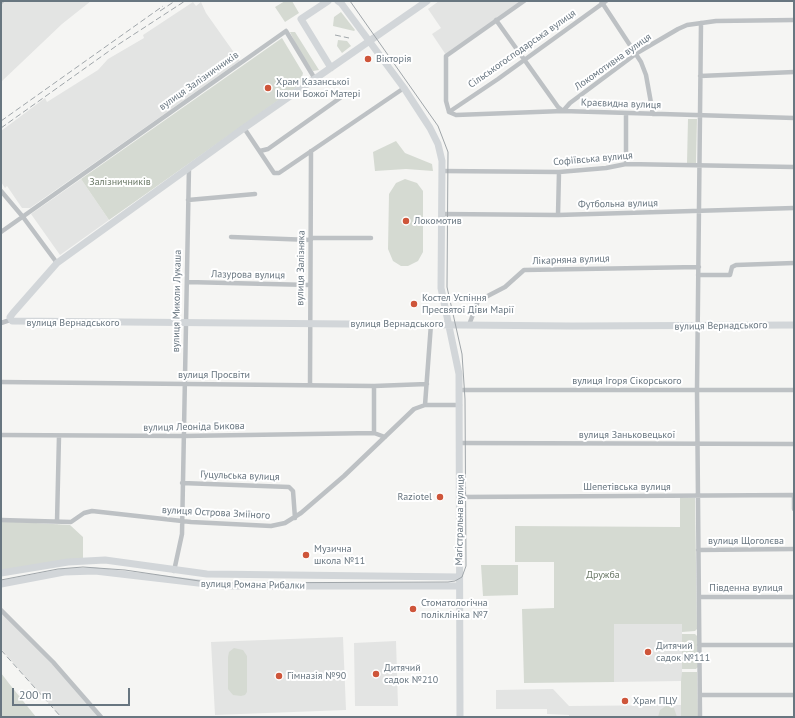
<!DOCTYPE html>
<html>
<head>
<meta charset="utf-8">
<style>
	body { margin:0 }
	#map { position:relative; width:795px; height:718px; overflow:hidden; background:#f5f5f3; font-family:"PT Sans",sans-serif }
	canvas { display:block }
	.frame { position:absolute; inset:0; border:2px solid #687680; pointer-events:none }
	.scale { position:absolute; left:12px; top:688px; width:118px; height:18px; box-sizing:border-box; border:2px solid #687680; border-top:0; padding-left:5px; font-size:12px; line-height:14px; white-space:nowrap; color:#687680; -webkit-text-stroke:3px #fff; paint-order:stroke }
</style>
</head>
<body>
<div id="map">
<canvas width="795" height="718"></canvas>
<div class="frame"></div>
<div class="scale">200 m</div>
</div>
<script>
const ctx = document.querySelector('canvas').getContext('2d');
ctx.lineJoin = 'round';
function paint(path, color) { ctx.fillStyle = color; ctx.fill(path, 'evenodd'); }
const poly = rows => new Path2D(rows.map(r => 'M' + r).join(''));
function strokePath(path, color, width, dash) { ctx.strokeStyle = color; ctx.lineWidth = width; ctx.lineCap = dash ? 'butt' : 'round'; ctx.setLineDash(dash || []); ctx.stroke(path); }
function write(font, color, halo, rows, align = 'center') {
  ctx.font = font + ' "PT Sans",sans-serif'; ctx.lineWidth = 4; ctx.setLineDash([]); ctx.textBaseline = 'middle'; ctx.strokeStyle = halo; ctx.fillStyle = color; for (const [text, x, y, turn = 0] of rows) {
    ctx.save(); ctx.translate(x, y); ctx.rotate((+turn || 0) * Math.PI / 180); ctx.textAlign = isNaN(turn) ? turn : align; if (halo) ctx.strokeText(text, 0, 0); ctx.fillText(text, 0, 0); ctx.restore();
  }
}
const built = poly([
	[91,1,62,24,1,82,1,2],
	[439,1,521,1,446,55,432,34,441,28,428,9],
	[193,2,196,6,201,2,206,13,240,61,30,208,22,208,7,186,5,188,1,182,1,131,45,98,47,102,98,70,108,59,144,38,143,35],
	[81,179,109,220,60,255,31,214],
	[1,608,100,717,61,717,1,649],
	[613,624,682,624,682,679,681,681,614,682],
	[343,637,346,710,215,715,211,642],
	[396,641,398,706,355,706,354,643],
	[553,689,569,706,681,705,681,717,569,717,569,715,547,714,547,709,496,709,496,690]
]);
const green = poly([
	[285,1,292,1,299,13,285,22,275,7],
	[341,12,355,30,354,31,333,26,334,17],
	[290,32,295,32,319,70,313,71,301,55],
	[282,38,303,73,300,85,109,220,81,179],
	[338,40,347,41,351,46,342,53,337,46],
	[688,119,697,119,696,163,687,163],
	[396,141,405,153,432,164,433,171,406,169,375,171,373,152],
	[405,179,417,183,423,191,423,252,418,261,408,266,401,266,393,261,388,249,389,194,396,183],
	[680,497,695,498,697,629,695,631,682,632,682,624,614,624,614,682,524,683,522,609,554,608,554,562,515,562,515,526,680,527],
	[1,521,70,525,83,537,83,559,1,572],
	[481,565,518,565,518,595,483,596],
	[682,634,695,634,697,636,698,667,696,669,682,669],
	[234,648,243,650,247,656,247,692,245,695,241,696,233,695,228,689,228,657,229,652],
	[682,672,697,672,698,717,681,717,681,681],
	[1,673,11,686,36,717,1,717],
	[666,706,674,708,677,717,658,717,660,710]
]);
const street = poly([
	[601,1,641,62,646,75,653,114],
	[1,2,2,1],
	[496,20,558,107,563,111,570,103,637,53,678,29,687,25,716,21,794,20],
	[700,76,794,72],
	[449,112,456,115,563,111,794,118],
	[449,112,498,79,606,1],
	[449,112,446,101,446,56,524,1],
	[244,128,274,173,279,173,404,88],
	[260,151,268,149,340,98],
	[626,164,626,113],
	[442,171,559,172,606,168,626,164,794,167],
	[1,191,23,217,57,263],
	[188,200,255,194],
	[442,214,558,215,794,208],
	[558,215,559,172],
	[1,232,286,31,315,79],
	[231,237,311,240],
	[311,238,371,238],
	[698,275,730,275,732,267,736,265,794,263],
	[187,282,310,285],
	[1,323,10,320],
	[469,325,478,301,505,287,524,270,699,267],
	[1,382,374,386,427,384],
	[310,385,311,151],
	[374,386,374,433],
	[460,390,794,390],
	[425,405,460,405],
	[1,435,183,436,374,433,385,437],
	[460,443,794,444],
	[182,483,289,487,293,491,295,518],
	[794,495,794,509],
	[460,497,794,495],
	[1,520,71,522,84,513,92,511,191,522,271,526,285,523,301,513,344,476,414,409,425,405,431,324],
	[57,522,59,436],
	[698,550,794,549],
	[174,571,182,534,189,167],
	[699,597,794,597],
	[1,610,53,662,101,717],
	[699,645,794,645],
	[700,695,794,695],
	[700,717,697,390,701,23]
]);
const secondary = poly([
	[328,1,301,19,331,68],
	[338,1,341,3,404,88,430,128,438,144,442,161,441,288,459,374,460,717],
	[427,1,244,128,57,263,13,313,10,317,12,321,572,326,794,325],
	[1,573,68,562,105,560,207,574,459,577],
	[1,584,64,572,95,571,224,586,459,586]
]);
const tram = poly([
	[1,580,58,569,83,567,125,570,213,583,448,582,455,581,462,577,466,566,465,399,462,354,447,287,448,152,438,126,350,1]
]);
const rail = poly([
	[160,11,175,1],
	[335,35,349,38],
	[1,121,163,6],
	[1,128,119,44,185,1],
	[1,650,61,717]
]);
const markers = [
	[368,59,4,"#ce553a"],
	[268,88,4,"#ce553a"],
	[406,221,4,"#ce553a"],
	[414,304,4,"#ce553a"],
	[440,497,4,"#ce553a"],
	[306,555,4,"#ce553a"],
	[413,609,4,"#ce553a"],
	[648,652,4,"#ce553a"],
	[376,674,4,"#ce553a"],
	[279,676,4,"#ce553a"],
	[625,701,4,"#ce553a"]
];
const streetNames = [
	["Сільськогосподарська вулиця",522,49,-35],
	["Локомотивна вулиця",613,62,-35],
	["вулиця Залізничників",199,81,-35],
	["Краєвидна вулиця",621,104,2],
	["Софіївська вулиця",593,159,-5],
	["Футбольна вулиця",618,204,-1],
	["Лікарняна вулиця",571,260,-2],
	["вулиця Залізняка",301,268,-89],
	["Лазурова вулиця",248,275,1],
	["вулиця Миколи Лукаша",177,301,-89],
	["вулиця Вернадського",73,323],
	["вулиця Вернадського",397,324],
	["вулиця Вернадського",721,326,-1],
	["вулиця Просвіти",214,375],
	["вулиця Ігоря Сікорського",627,381],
	["вулиця Леоніда Бикова",194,427,-1],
	["вулиця Заньковецької",627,435],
	["Гуцульська вулиця",240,476,2],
	["Шепетівська вулиця",627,487],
	["вулиця Острова Зміїного",216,513,3],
	["Магістральна вулиця",460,520,-89],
	["вулиця Щоголєва",746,541],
	["вулиця Романа Рибалки",253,585,1],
	["Південна вулиця",746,588]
];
const poiNames = [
	["Вікторія",376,59],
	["Храм Казанської",276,82],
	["Ікони Божої Матері",276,94],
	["Локомотив",414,221],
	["Костел Успіння",422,298],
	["Пресвятої Діви Марії",422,310],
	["Raziotel",432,497,"right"],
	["Музична",314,549],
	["школа №11",314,561],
	["Стоматологічна",421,603],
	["поліклініка №7",421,615],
	["Дитячий",656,646],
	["садок №111",656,658],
	["Дитячий",384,668],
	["садок №210",384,680],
	["Гімназія №90",287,676],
	["Храм ПЦУ",633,701]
];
const parkNames = [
	["Залізничників",120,182],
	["Дружба",603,575]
];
paint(built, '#e3e4e3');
paint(green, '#d5dad2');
strokePath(street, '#bdc1c4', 4.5);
strokePath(secondary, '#d2d6d9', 7);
strokePath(tram, '#9fa5a9', 1);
strokePath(rail, '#9fa5a9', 1, [6, 3]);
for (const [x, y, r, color] of markers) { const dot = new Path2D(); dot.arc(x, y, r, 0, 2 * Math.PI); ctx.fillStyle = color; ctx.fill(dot); strokePath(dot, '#fff', 1.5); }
write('10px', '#687680', '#fff', streetNames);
write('10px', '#687680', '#fff', poiNames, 'left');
write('10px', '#6a7866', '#fff', parkNames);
</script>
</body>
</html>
